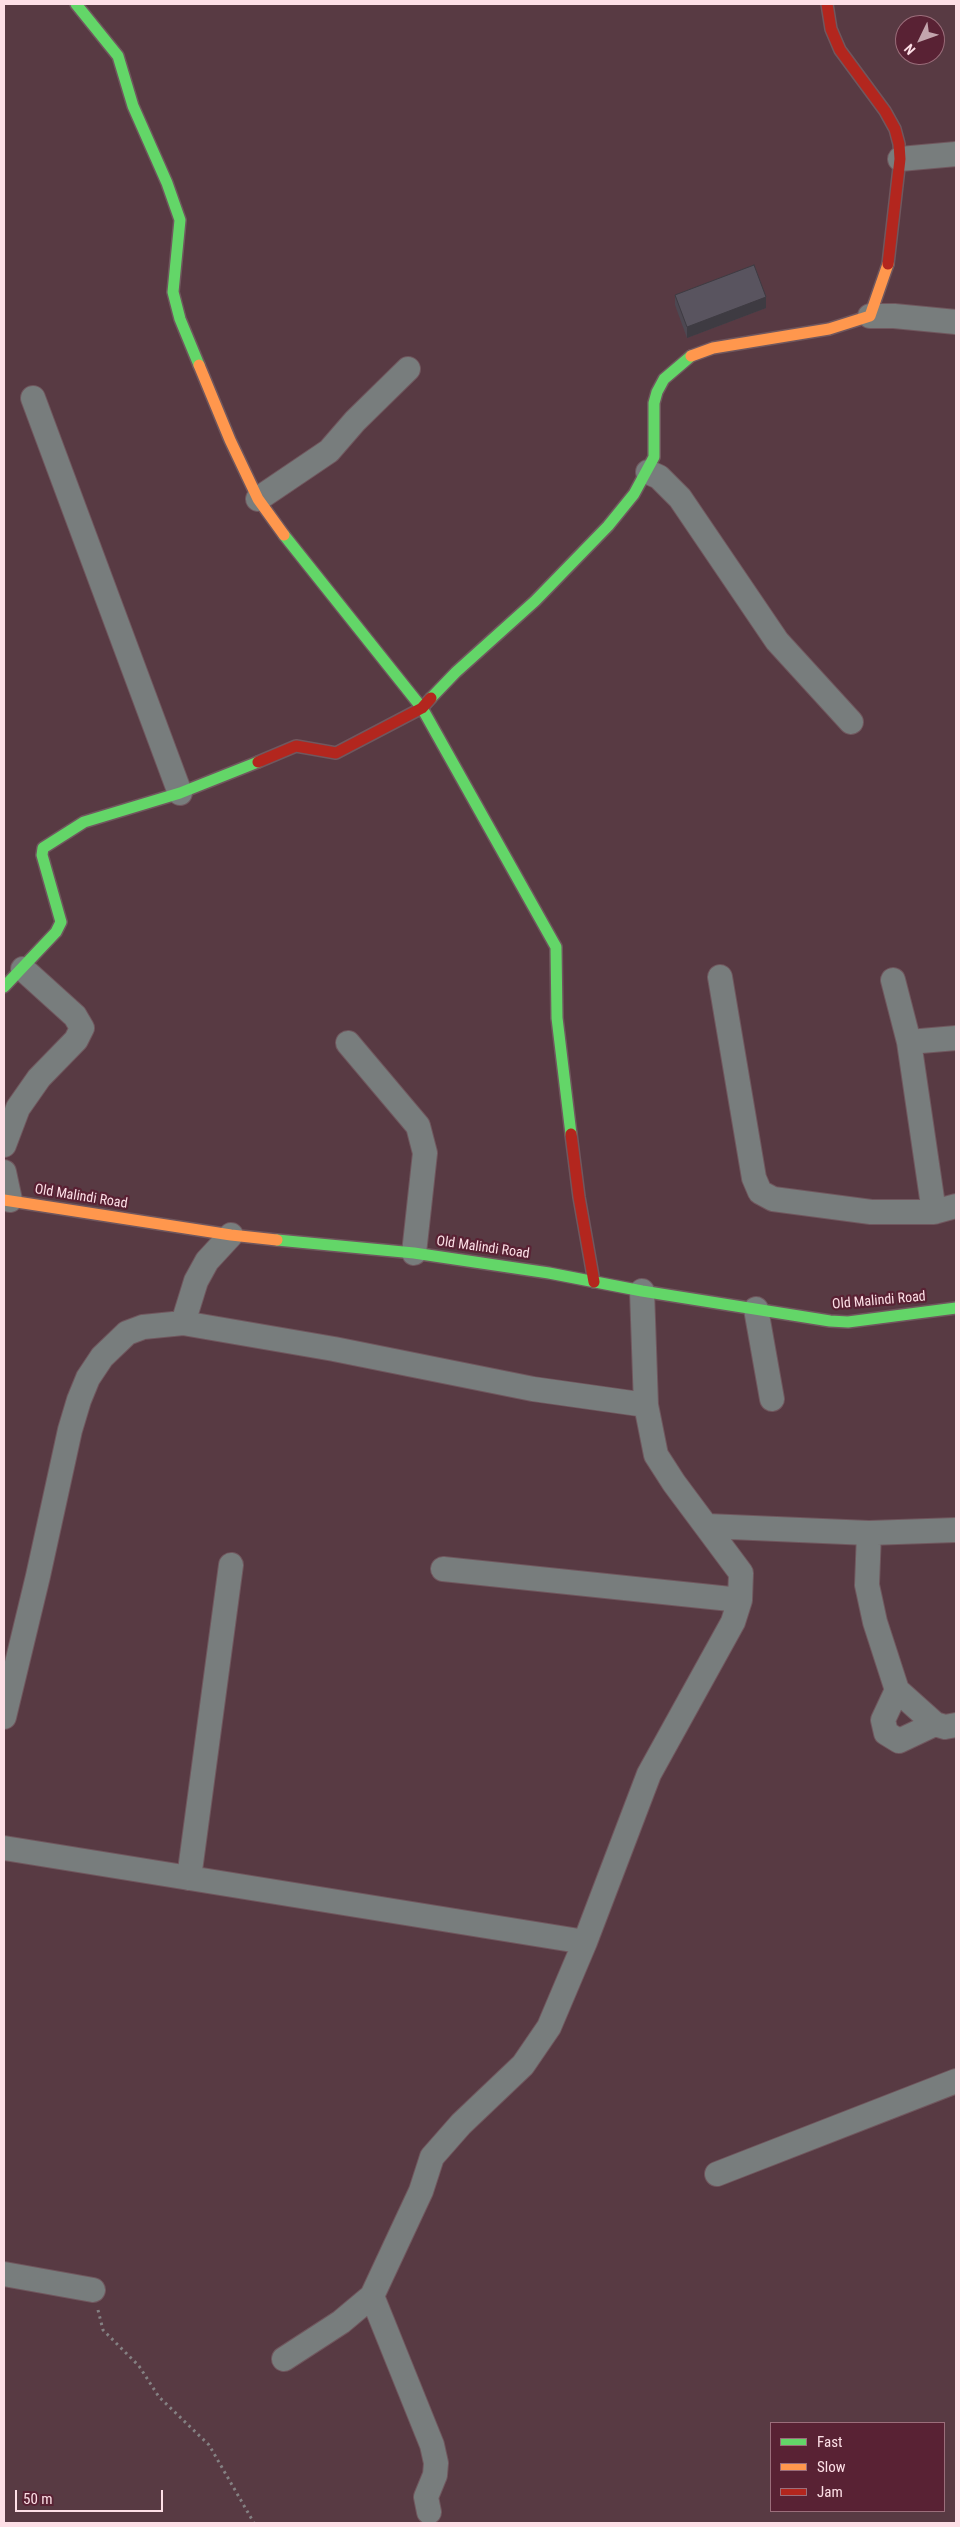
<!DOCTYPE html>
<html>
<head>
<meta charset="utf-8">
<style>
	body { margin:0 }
	#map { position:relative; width:960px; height:2527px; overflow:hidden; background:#583a43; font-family:"Roboto Condensed",sans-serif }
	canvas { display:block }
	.frame { position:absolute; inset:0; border:5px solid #fddfe6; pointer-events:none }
	.legend { position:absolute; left:770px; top:2422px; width:175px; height:90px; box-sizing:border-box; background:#592234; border:1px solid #9b6e7b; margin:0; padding:6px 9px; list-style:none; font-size:15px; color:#fddfe6 }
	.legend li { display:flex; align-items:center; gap:10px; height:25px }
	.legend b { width:25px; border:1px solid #9b6e7b }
	.north { position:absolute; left:895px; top:15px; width:50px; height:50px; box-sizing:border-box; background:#592234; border:1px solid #9b6e7b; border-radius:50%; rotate:228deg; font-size:14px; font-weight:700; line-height:20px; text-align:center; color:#fddfe6 }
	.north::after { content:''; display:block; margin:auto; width:18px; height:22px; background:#c3a5ad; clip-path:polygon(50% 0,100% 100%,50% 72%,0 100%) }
	.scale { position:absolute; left:15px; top:2490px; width:148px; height:22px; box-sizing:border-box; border:2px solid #fddfe6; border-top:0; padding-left:6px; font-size:15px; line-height:18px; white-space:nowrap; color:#fddfe6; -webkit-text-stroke:4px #592234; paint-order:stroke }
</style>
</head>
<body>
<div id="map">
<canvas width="960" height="2527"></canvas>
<div class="frame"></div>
<ul class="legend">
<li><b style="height:6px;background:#63d668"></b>Fast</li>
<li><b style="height:6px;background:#ff974d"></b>Slow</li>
<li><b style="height:6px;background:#b3261e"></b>Jam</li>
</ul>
<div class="north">N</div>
<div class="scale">50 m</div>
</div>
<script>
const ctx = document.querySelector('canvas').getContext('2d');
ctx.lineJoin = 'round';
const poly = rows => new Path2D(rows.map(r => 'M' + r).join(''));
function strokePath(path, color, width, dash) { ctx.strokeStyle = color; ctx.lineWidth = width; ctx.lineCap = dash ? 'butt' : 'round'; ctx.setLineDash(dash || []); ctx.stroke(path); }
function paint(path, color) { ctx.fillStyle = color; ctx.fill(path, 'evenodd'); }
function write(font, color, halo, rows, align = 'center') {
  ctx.font = font + ' "Roboto Condensed",sans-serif'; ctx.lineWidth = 4.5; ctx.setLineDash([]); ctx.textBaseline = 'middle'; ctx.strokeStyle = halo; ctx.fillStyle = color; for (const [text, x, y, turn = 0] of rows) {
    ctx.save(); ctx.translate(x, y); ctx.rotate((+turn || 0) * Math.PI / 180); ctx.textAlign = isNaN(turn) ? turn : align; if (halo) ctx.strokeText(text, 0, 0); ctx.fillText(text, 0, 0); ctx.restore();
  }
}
const path = poly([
	[98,2310,103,2330,139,2366,159,2397,209,2445,254,2523]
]);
const street = poly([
	[900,159,956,154],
	[870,316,894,316,956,322],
	[33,398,180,793],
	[648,472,659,477,680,498,777,641,851,722],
	[258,499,329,451,355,421,408,369],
	[720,977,754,1178,760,1192,773,1199,871,1212,934,1212,956,1206],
	[893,980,909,1042,934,1212],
	[909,1042,956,1038],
	[348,1043,418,1126,425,1153,414,1253],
	[4,1145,18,1108,39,1078,76,1040,82,1028,75,1016,23,969],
	[4,1172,10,1200],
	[756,1309,772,1399],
	[183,1323,196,1281,207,1261,231,1235],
	[707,1526,869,1533,956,1530],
	[869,1533,867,1585,875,1622,897,1690,935,1724,945,1727,956,1725],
	[443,1569,740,1600],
	[897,1690,883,1720,886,1733,899,1741,935,1724],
	[4,1717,38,1576,70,1430,79,1400,88,1378,102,1357,127,1333,143,1327,183,1323,334,1349,533,1389,646,1405],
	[4,1848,585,1942],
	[189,1878,231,1565],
	[717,2174,956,2081],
	[4,2274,93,2290],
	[284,2359,341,2322,372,2296],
	[429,2512,426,2497,435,2475,436,2463,432,2445,372,2296,421,2191,432,2157,461,2124,523,2065,549,2027,585,1942,649,1774,733,1622,740,1600,741,1573,674,1483,656,1455,646,1405,642,1291]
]);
const fast = poly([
	[76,4,118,56,133,106,167,183,180,220,173,292,180,319,199,365],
	[284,535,422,708,556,947,557,1018,571,1134],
	[431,698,456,672,535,601,608,526,634,494,654,457,654,403,657,392,664,379,691,356],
	[4,987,56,932,61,922,42,855,43,848,84,822,180,793,258,762],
	[277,1240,414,1253,549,1273,642,1291,830,1321,848,1322,956,1308]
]);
const slow = poly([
	[691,356,713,348,829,329,870,316,888,264],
	[199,365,230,440,258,499,284,535],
	[4,1200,231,1235,277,1240]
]);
const jam = poly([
	[827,4,831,29,840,50,885,111,895,129,899,144,900,159,888,264],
	[258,762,296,746,336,753,422,708,431,698],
	[571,1134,579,1197,594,1282]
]);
const wall = poly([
	[675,295,766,308,687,338,675,305]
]);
const shadedWall = poly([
	[766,297,766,308,687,338,687,327]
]);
const building = poly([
	[754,265,766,297,687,327,675,295,754,265]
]);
const streetNames = [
	["Old Malindi Road",81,1197,9],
	["Old Malindi Road",483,1248,8],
	["Old Malindi Road",879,1301,-5]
];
strokePath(street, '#70575e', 26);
strokePath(fast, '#70575e', 14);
strokePath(slow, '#70575e', 14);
strokePath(jam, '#70575e', 14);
strokePath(path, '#848183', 3, [2.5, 4]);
strokePath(street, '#787d7d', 24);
strokePath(fast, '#63d668', 11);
strokePath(slow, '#ff974d', 11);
strokePath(jam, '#b3261e', 11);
paint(wall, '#4d4852');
paint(shadedWall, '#3e3b42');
paint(building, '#59545f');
strokePath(building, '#3e3b42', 1);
write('14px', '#fddfe6', '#592234', streetNames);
</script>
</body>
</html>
